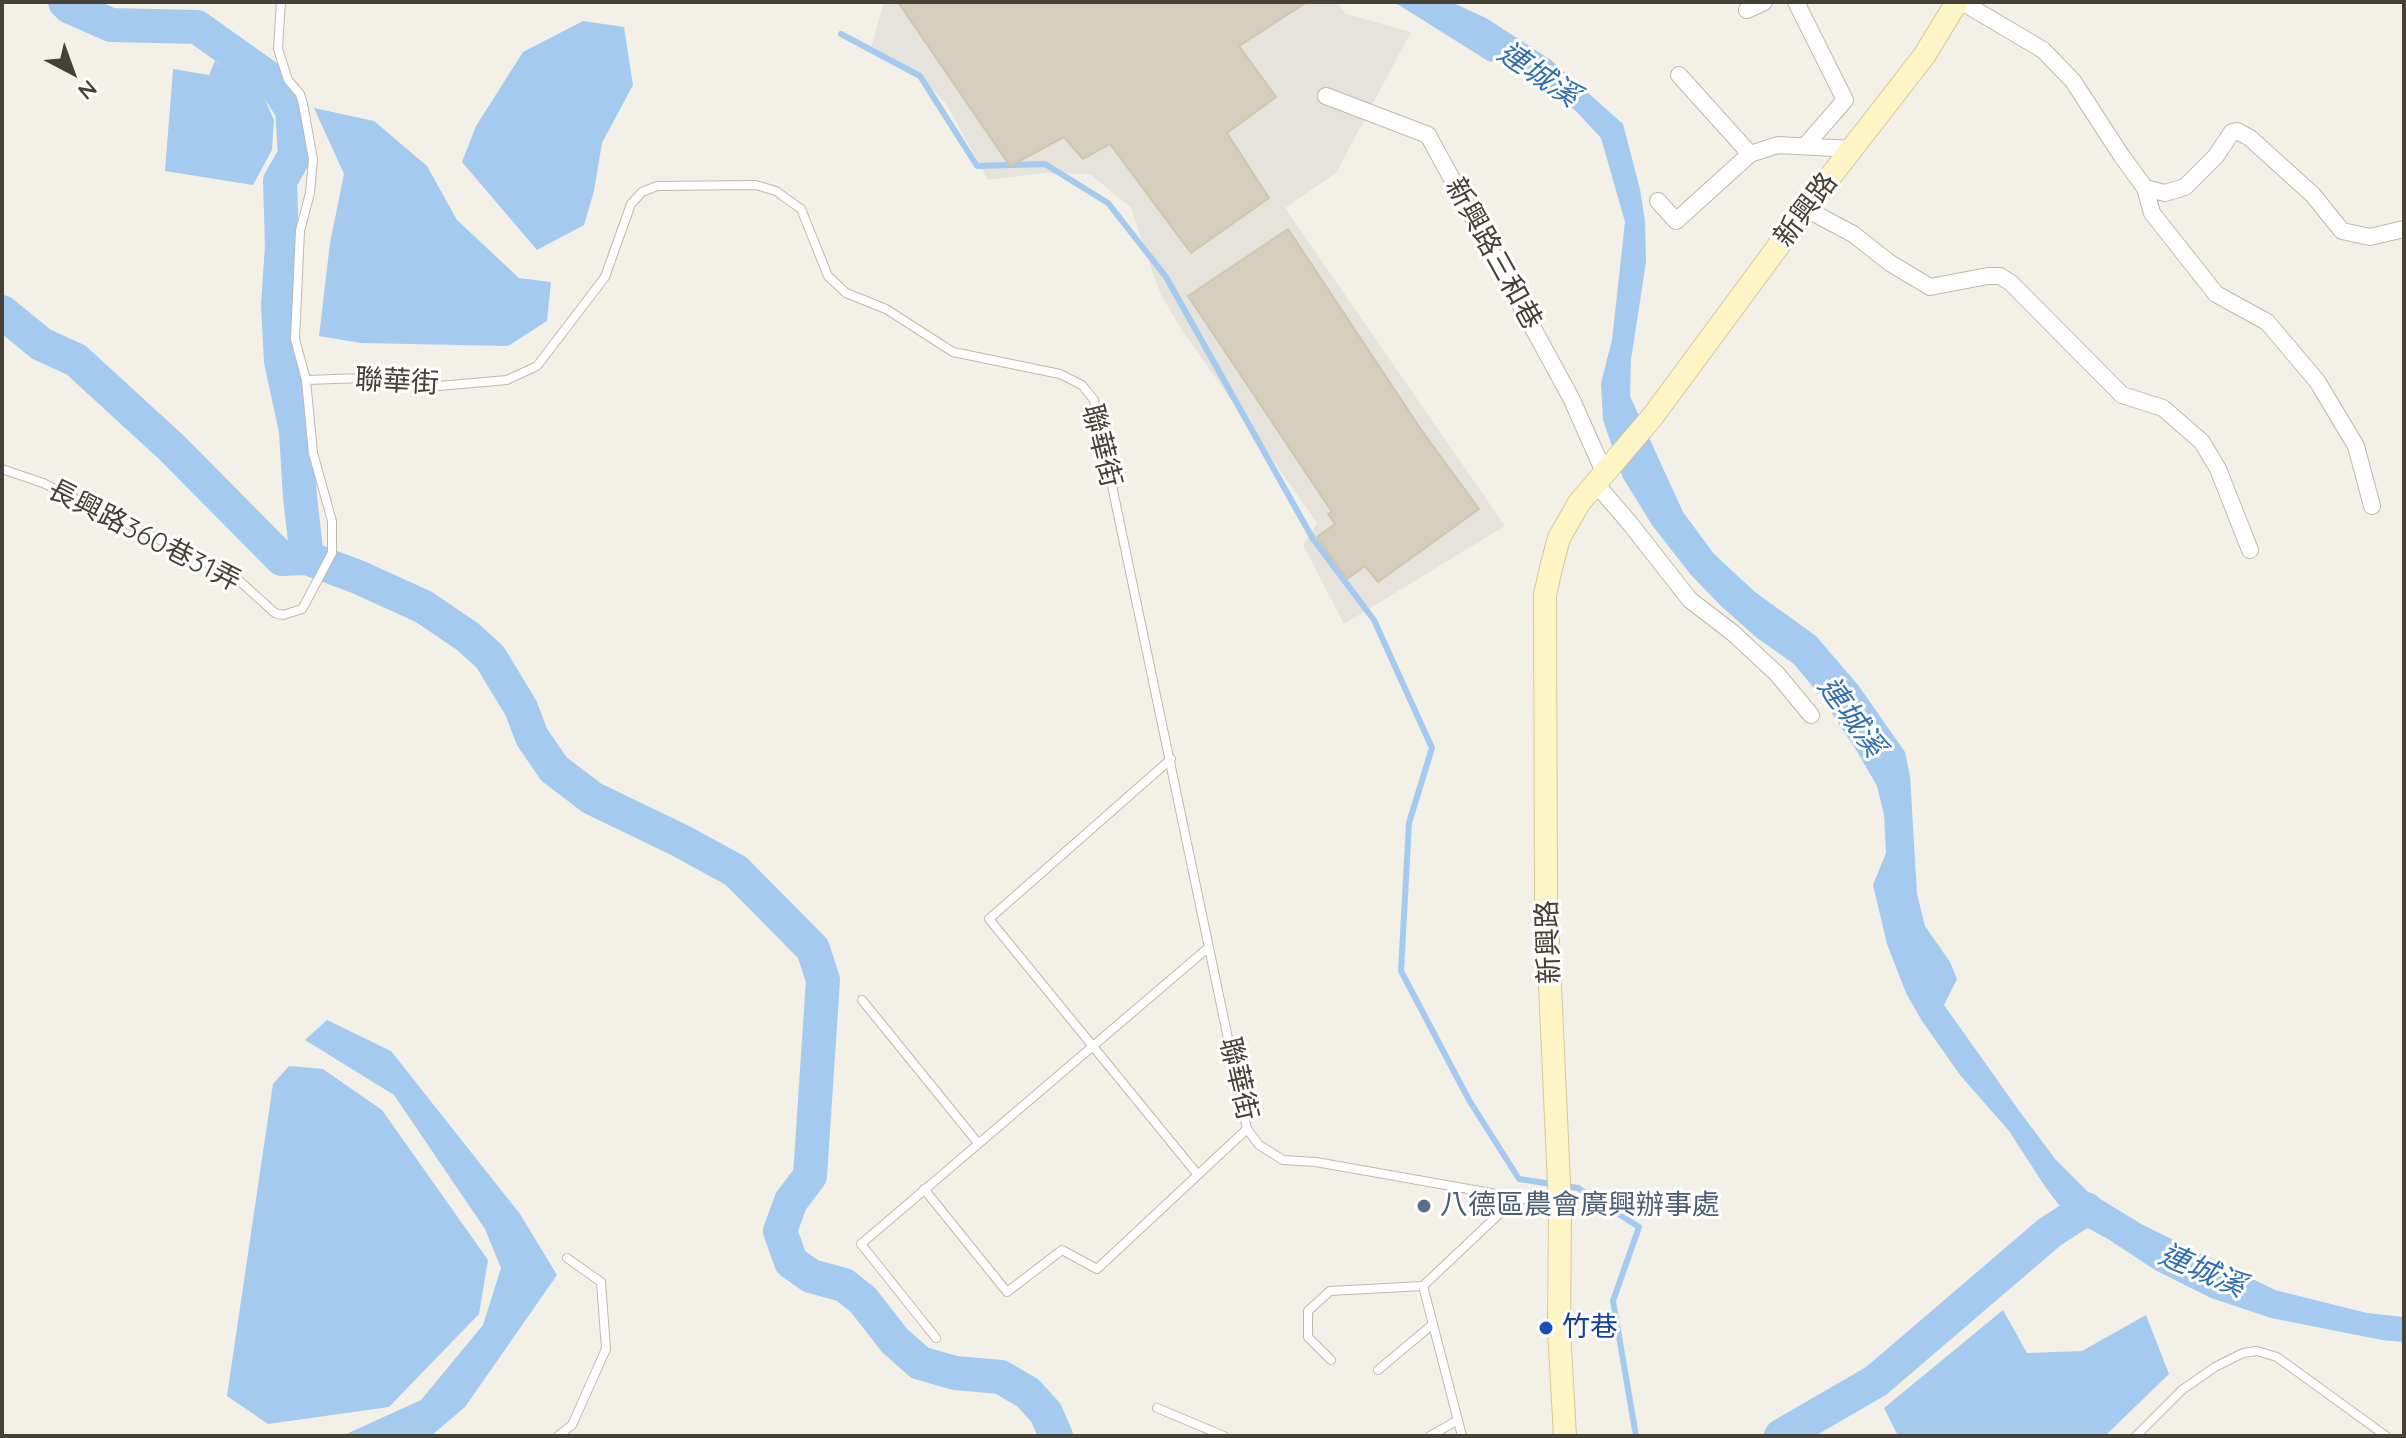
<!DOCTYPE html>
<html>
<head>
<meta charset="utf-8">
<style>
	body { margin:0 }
	#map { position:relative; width:2406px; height:1438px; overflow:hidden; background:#f3f1e7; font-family:Quicksand,sans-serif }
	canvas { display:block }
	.frame { position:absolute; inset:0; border:4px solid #464136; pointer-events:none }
	.north { position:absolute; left:32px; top:32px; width:80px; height:80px; -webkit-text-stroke:6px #fff; paint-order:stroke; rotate:139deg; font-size:22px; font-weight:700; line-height:32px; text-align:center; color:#464136 }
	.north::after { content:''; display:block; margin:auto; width:28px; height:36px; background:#464136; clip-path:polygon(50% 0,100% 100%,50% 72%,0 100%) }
</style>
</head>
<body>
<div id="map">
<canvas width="2406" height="1438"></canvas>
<div class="frame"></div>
<div class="north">N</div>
</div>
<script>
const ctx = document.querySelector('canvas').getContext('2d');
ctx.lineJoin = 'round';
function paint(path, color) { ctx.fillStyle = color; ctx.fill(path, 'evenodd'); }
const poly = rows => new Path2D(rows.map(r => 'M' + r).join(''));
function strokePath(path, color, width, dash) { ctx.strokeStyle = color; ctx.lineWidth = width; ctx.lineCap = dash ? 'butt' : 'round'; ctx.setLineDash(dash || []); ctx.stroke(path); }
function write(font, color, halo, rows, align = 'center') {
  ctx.font = font + ' Quicksand,"Noto Sans TC",sans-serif'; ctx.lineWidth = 6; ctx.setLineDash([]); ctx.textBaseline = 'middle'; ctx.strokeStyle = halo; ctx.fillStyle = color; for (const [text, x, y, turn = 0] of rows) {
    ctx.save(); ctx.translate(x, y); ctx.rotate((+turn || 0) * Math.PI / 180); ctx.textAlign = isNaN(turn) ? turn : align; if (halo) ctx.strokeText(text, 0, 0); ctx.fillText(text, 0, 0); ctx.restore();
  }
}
const industrial = poly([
	[884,2,1336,2,1346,14,1411,32,1336,173,1285,208,1505,526,1344,624,1303,545,1317,523,1178,324,1160,293,1131,208,1090,174,1043,173,988,180,946,103,915,73,870,51]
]);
const water = poly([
	[1394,2,1451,2,1486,18,1551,60,1623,124,1640,189,1645,221,1646,262,1631,360,1630,396,1683,512,1714,554,1755,592,1816,636,1858,685,1905,752,1910,776,1917,894,1925,926,1950,962,1957,979,1944,1005,2020,1112,2056,1160,2087,1191,2143,1225,2275,1290,2367,1313,2404,1317,2404,1342,2382,1340,2271,1318,2211,1298,2155,1270,2108,1239,2069,1218,2046,1188,2009,1131,1960,1075,1922,1021,1906,993,1887,944,1873,885,1886,853,1884,815,1877,786,1858,753,1822,698,1794,664,1757,638,1722,607,1691,575,1652,525,1623,478,1603,420,1601,383,1612,340,1625,222,1601,138,1576,111,1515,66,1488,61],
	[583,21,624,27,633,85,602,143,594,191,584,225,537,250,462,162,476,126,523,52],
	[215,61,261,91,274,120,272,150,253,185,165,171,173,69,209,75],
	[314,108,374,121,427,166,457,220,519,278,551,282,547,321,508,346,361,343,319,336,330,243,344,174],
	[327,1020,391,1051,520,1214,557,1275,465,1407,431,1436,342,1436,421,1400,483,1325,501,1268,485,1229,394,1095,305,1040],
	[289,1066,323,1069,382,1110,488,1260,479,1314,389,1407,268,1424,227,1396,273,1084],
	[2003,1310,2027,1353,2082,1351,2146,1315,2169,1374,2105,1436,1898,1436,1884,1408]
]);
const stream = poly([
	[841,34,920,76,977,166,1045,164,1108,203,1166,277,1313,539,1374,620,1432,748,1409,823,1401,971,1469,1100,1519,1179,1578,1188,1639,1227,1613,1301,1636,1436]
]);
const river = poly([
	[65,2,70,7,111,25,197,27,273,81,292,110,295,155,280,181,282,246,278,305,281,361,296,431,300,497,307,558,358,577,424,607,468,637,490,657,521,708,532,737,554,769,592,798,681,841,736,871,813,949,823,980,810,1176,791,1201,780,1231,791,1262,811,1276,844,1285,863,1300,895,1341,920,1363,955,1373,1001,1377,1028,1393,1046,1413,1056,1436],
	[2,312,41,344,76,360,171,447,282,559,307,558],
	[1781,1436,1876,1381,2050,1232,2086,1209]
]);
const building = poly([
	[898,2,1307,2,1239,46,1276,97,1227,133,1269,198,1191,253,1110,144,1083,159,1064,137,1010,166,898,2],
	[1288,229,1422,431,1479,509,1378,582,1365,566,1347,579,1317,537,1335,524,1328,514,1332,512,1188,296,1288,229]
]);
const lane = poly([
	[306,380,394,377,418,382,427,387,507,380,537,366,605,277,631,204,642,192,657,186,756,185,776,191,801,209,828,276,846,293,886,309,953,352,1060,374,1082,385,1094,400,1247,1129,1259,1145,1283,1160,1316,1162,1559,1205],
	[2,469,43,483,234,576,275,613,283,615,302,609,307,600,332,553,332,521,313,453,306,380,295,339,300,231,310,193,313,159,303,104,300,94,288,80,278,49,281,2],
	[1171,759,989,919,1198,1175],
	[862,1000,978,1143],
	[924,1189,1007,1292,1062,1250,1097,1269,1247,1129],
	[936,1338,861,1244,1209,947],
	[1331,1360,1308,1337,1308,1311,1330,1291,1423,1286],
	[1378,1370,1433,1324],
	[1157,1408,1224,1436],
	[558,1436,572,1425,606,1349,601,1282,567,1258],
	[1430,1436,1458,1420],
	[1462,1436,1423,1286,1516,1198],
	[2136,1436,2182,1390,2215,1367,2243,1353,2257,1351,2277,1357,2386,1436]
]);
const street = poly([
	[1796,2,1845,100,1805,146],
	[1962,2,2043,50,2073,81,2121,155,2145,188,2165,193,2185,187,2216,156,2232,132,2237,131,2250,138,2313,195,2342,231,2370,237,2404,229],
	[1747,10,1764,2],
	[1679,75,1750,154],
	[1326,96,1428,135,1571,398,1604,472],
	[2145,188,2152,213,2216,294,2267,322,2317,381,2356,446,2372,506],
	[1658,201,1676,221,1750,154,1778,145,1852,149],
	[1806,209,1853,234,1890,263,1930,287,1988,276,2000,276,2011,283,2122,395,2163,408,2202,442,2218,469,2250,550],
	[1595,483,1628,521,1690,600,1733,633,1777,674,1811,715]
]);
const secondary = poly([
	[1565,1436,1559,1330,1560,1206,1546,897,1545,595,1551,568,1559,538,1579,503,1653,416,1816,195,1924,56,1957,2]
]);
const markers = [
	[1424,1206,8,"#5c6f8a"],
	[1546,1328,8,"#1a4fb4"]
];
const streetNames = [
	["新興路",1806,210,-53],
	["新興路三和巷",1493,254,61],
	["聯華街",397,382,3],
	["聯華街",1101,446,76],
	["長興路360巷31弄",144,536,27],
	["新興路",1549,942,-92],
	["聯華街",1238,1079,77]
];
const serviceNames = [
	["八德區農會廣興辦事處",1440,1206]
];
const transitNames = [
	["竹巷",1562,1328]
];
const waterNames = [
	["連城溪",1538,75,34],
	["連城溪",1851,717,54],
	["連城溪",2202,1271,23]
];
paint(industrial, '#e6e2dc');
paint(water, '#a4caef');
strokePath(stream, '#a4caef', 6);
strokePath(river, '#a4caef', 34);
paint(building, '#d5cebd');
strokePath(building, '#cfc6b0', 2);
strokePath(lane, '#bfb9aa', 10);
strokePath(street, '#bfb9aa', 18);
strokePath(secondary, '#d3c898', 24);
strokePath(lane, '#fff', 8);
strokePath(street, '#fff', 16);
strokePath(secondary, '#fef5c7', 22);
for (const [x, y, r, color] of markers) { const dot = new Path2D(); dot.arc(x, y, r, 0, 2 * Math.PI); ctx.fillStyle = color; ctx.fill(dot); strokePath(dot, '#fff', 3); }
write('28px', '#464136', '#fff', streetNames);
write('28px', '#4e5e75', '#fff', serviceNames, 'left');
write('28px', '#164399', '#fff', transitNames, 'left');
write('italic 30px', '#316fb1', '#fff', waterNames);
</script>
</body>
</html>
